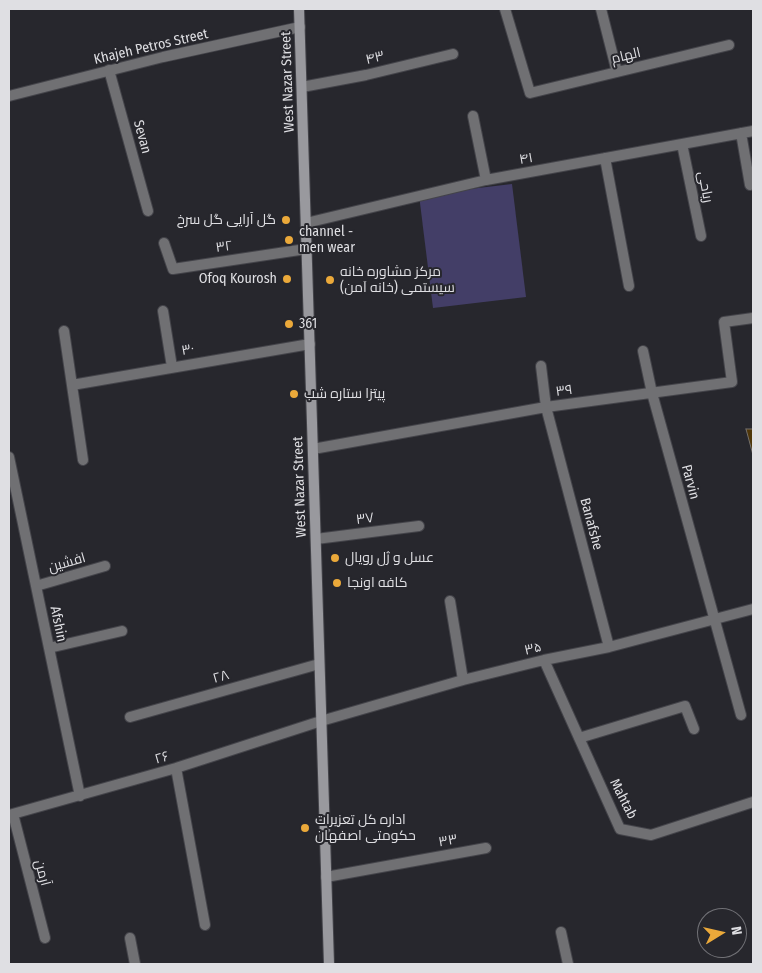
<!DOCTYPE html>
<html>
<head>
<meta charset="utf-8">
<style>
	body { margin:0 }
	#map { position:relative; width:762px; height:973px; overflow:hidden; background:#27272d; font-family:"Fira Sans Condensed",sans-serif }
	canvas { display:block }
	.frame { position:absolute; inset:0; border:10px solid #dfdfe3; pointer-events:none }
	.north { position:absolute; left:697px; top:908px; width:50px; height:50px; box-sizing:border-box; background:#27272d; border:1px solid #717176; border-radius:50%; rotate:81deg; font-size:14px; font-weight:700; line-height:20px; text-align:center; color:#dfdfe3 }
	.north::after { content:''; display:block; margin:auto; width:18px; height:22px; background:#eba93a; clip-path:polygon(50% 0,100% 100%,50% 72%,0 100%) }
</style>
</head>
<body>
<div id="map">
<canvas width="762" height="973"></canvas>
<div class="frame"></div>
<div class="north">N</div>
</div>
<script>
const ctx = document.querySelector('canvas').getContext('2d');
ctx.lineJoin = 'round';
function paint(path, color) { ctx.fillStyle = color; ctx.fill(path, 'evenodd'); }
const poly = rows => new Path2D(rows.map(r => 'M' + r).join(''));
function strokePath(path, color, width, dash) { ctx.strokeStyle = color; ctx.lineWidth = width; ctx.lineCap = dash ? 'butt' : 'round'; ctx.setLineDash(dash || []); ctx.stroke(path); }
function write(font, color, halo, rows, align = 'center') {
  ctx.font = font + ' "Fira Sans Condensed",Cairo,sans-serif'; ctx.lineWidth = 4; ctx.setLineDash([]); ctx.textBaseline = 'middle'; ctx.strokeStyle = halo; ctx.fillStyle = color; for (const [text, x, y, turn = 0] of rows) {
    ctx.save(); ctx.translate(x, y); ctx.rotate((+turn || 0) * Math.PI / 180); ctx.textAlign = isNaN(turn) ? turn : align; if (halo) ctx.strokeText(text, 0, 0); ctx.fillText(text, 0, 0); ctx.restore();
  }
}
const green = poly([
	[512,184,526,297,433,308,419,195]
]);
const building = poly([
	[746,429,753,429,753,455,746,429]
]);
const minor = poly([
	[505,9,530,93,729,45],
	[601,9,617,72],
	[109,70,148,211],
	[302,87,366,75,453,54],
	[473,116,486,180],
	[741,133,750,185],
	[682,144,701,236],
	[605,158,629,286],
	[306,223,486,180,753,131],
	[164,243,173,269,306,249],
	[163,311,172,367],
	[64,331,83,460],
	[643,351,652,393,741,715],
	[541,366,546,407,609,647],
	[72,385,310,344],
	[313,449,546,407,732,382,724,322,753,318],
	[9,457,80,796],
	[316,539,419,526],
	[36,586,105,566],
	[450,601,463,680],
	[49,648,122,631],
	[544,660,620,829,651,835,753,802],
	[130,717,319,664],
	[579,738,685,706,694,729],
	[176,768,205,925],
	[13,814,45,938],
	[9,815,176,768,321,721,463,680,544,660,609,647,753,609],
	[326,877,486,848],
	[561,932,568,964],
	[130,938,135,964]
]);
const tertiary = poly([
	[9,96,163,57,300,27]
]);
const secondary = poly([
	[299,9,329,964]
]);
const markers = [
	[286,220,5,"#eba93a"],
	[289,240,5,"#eba93a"],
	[287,279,5,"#eba93a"],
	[330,280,5,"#eba93a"],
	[289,324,5,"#eba93a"],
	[294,394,5,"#eba93a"],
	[335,558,5,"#eba93a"],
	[337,583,5,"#eba93a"],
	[305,828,5,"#eba93a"]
];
const streetNames = [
	["Khajeh Petros Street",151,47,-13],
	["الهام",626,56,-13],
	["۴۳",375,58,-13],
	["West Nazar Street",288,82,-92],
	["Sevan",142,137,75],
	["۴۱",526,159,-10],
	["ریاحی",705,187,79],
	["۳۲",224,247,-8],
	["۳۰",188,350,-10],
	["۳۹",564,391,-8],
	["Parvin",690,482,75],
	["West Nazar Street",300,487,-92],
	["۳۷",365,519,-7],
	["Banafshe",591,524,75],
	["افشین",67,563,-16],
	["Afshin",58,624,78],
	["۳۵",533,649,-13],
	["۲۸",221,677,-16],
	["۲۶",162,758,-16],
	["Mahtab",623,799,63],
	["۳۳",448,841,-10],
	["آرمن",42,873,75]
];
const poiNames = [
	["گل آرایی گل سرخ",276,220,"right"],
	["channel -",299,232],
	["men wear",299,248],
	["مرکز مشاوره خانه",340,272],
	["سیستمی (خانه اَمن)",340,288],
	["Ofoq Kourosh",277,279,"right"],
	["361",299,324],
	["پیتزا ستاره شب",304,394],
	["عسل و ژل رویال",345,558],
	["کافه اونجا",347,583],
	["اداره کل تعزیرات",315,820],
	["حکومتی اصفهان",315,836]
];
paint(green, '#433e67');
paint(building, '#4f3609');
strokePath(building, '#76716b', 1);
strokePath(minor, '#44444a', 12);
strokePath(tertiary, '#44444a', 12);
strokePath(secondary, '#44444a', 12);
strokePath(minor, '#707073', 10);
strokePath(tertiary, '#707073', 10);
strokePath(secondary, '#99999e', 10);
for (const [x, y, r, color] of markers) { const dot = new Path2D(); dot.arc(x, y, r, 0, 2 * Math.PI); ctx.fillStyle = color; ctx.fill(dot); strokePath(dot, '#27272d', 2); }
write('14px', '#dfdfe3', '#27272d', streetNames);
write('14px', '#dfdfe3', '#27272d', poiNames, 'left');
</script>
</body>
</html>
